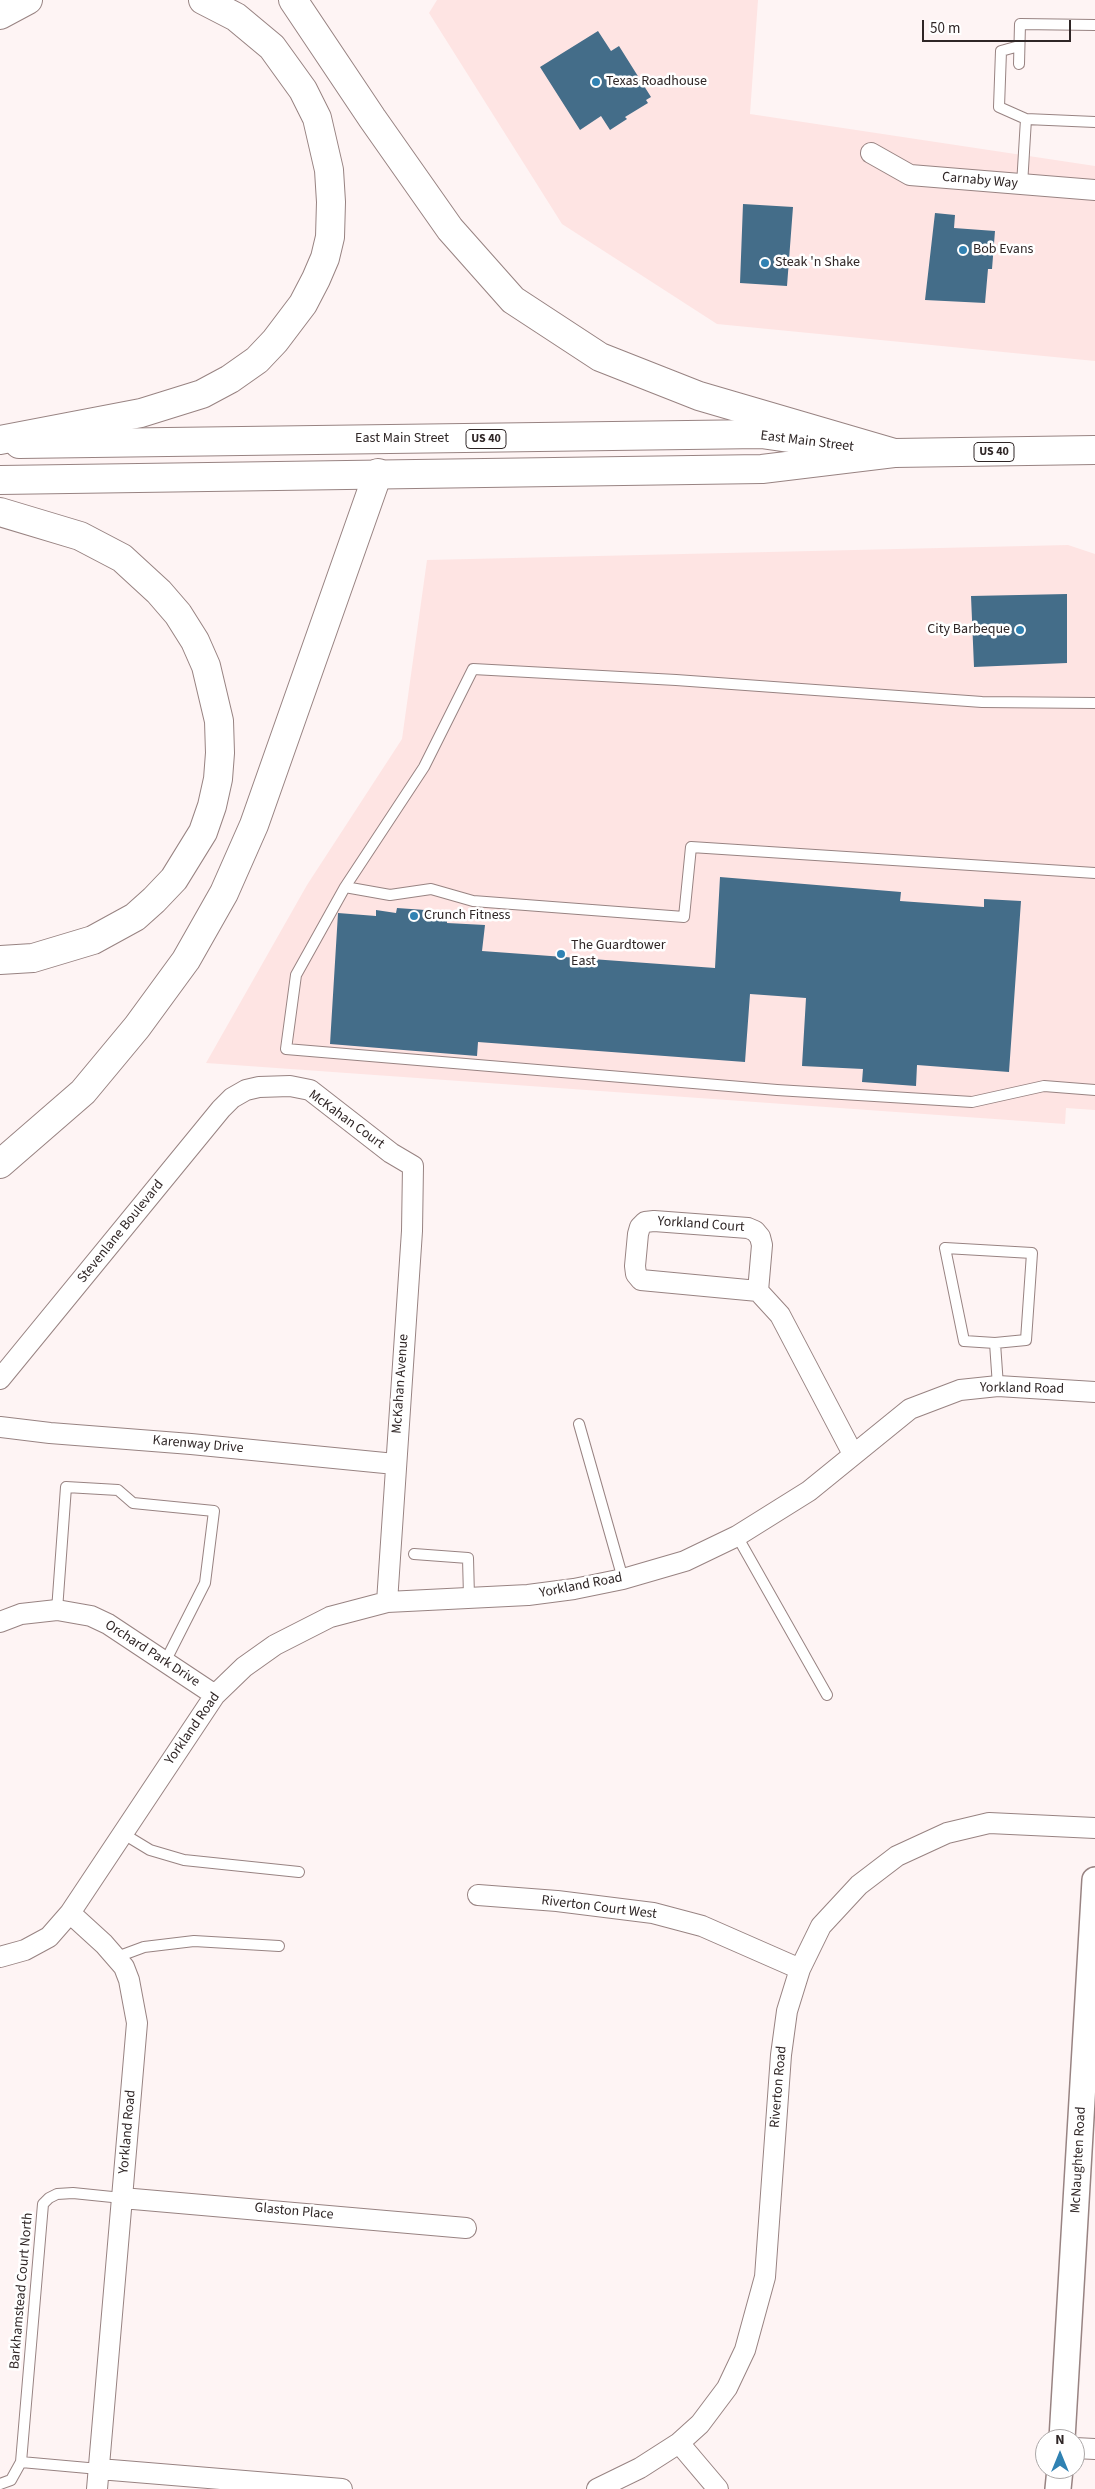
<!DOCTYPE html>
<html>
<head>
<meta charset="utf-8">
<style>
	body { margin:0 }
	#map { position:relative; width:1095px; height:2489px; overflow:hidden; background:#fef4f4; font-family:"Source Sans 3",sans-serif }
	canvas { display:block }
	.north { position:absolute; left:1035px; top:2429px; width:50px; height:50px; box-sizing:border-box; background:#fff; border:1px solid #aca8a8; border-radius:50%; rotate:0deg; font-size:14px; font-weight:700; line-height:20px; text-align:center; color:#2f2626 }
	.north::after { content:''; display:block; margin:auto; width:18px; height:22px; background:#3082b3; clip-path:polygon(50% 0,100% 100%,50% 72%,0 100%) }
	.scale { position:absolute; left:922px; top:20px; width:149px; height:22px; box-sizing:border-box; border:2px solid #2f2626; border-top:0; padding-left:6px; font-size:15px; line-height:18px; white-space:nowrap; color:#2f2626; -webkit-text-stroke:4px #fff; paint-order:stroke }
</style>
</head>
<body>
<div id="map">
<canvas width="1095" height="2489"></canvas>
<div class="north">N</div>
<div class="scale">50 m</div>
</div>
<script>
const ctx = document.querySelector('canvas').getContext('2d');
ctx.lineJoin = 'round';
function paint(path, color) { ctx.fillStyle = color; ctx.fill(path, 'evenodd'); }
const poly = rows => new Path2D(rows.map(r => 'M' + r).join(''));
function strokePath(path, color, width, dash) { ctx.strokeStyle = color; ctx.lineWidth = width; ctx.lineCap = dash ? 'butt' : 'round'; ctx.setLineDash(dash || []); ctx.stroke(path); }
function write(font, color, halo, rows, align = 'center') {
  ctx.font = font + ' "Source Sans 3",sans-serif'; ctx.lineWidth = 5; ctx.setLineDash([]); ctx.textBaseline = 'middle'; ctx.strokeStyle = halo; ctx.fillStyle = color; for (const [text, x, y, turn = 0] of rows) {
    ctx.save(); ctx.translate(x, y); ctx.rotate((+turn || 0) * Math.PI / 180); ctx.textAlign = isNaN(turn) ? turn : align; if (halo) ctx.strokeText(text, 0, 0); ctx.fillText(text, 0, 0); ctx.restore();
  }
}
const built = poly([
	[437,0,758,0,750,114,1095,166,1095,361,717,324,562,224,429,13],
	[1068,545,1095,554,1095,1110,1066,1108,1065,1124,206,1063,307,885,402,739,427,560]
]);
const building = poly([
	[598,31,611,51,619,46,651,97,646,100,648,103,625,117,627,119,610,130,601,116,580,130,540,67],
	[743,204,793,207,787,286,740,283],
	[935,213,955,215,954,228,995,231,992,269,988,269,985,303,925,300],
	[1067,594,1067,663,974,667,971,596],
	[720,877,901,892,900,901,984,907,984,899,1021,901,1009,1072,917,1065,916,1086,862,1082,863,1069,802,1066,806,998,750,994,745,1062,478,1042,477,1056,330,1044,338,913,376,916,376,910,396,913,397,908,425,910,425,914,447,916,447,923,485,925,482,951,715,968]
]);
const service = poly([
	[1019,46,1001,51,999,107,1026,119],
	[1019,64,1020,24,1095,25],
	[1022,185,1026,119,1095,122],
	[1095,703,982,702,676,680,473,669,424,767,345,887,296,975,286,1049,777,1090,972,1102,1044,1086,1095,1090],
	[345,887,390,895,431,889,473,901,684,917,691,847,1095,873],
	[945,1248,1032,1253,1026,1340,995,1343,964,1341,945,1248],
	[995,1343,998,1386],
	[579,1424,623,1579],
	[737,1536,827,1695],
	[414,1554,468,1558,469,1597],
	[57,1610,66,1487,118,1490,133,1503,214,1511,205,1583,165,1662],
	[122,1833,150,1850,184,1860,299,1872],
	[117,1957,144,1947,194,1941,279,1946],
	[21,2462,43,2204,49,2198,57,2194,73,2193,122,2198],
	[0,2484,11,2480,21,2462,99,2469]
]);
const minor = poly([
	[871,153,910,175,1095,190],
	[654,1221,748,1228,755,1231,760,1237,762,1245,758,1291,641,1280,636,1274,635,1266,638,1234,640,1227,645,1222,654,1221],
	[758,1291,780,1315,853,1454],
	[0,1379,221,1109,232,1098,246,1090,259,1087,290,1086,310,1090,391,1153,413,1166,412,1231,387,1602],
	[0,1427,50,1433,191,1444,395,1464],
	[0,1622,21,1614,57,1610,91,1616,108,1624,215,1695],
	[478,1895,557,1901,653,1913,702,1926,800,1969],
	[70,1913,104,1944,124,1967,129,1980,137,2023,97,2489],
	[0,1957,25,1950,49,1937,70,1913,215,1695,244,1667,275,1645,330,1617,387,1602,528,1595,574,1589,623,1579,685,1561,737,1536,809,1491,910,1409,960,1390,998,1386,1095,1392],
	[122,2198,466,2228],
	[679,2443,718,2489],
	[1075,2448,1095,2449],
	[99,2469,342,2489],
	[597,2489,640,2468,679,2443,700,2424,727,2388,745,2350,765,2277,781,2055,787,2011,800,1969,821,1926,859,1885,897,1856,947,1833,989,1823,1095,1828]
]);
const tertiary = poly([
	[1062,2439,1095,1880],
	[1058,2489,1060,2469]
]);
const primary = poly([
	[19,444,761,434,838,445],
	[0,480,762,469,894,453,1095,450]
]);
const motorway = poly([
	[293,0,372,118,450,229,513,300,600,357,699,396,894,453],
	[0,15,28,0],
	[0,440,141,413,202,394,230,379,257,360,275,341,303,304,316,279,325,258,330,237,331,202,329,170,317,118,303,90,272,47,236,17,203,0],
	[0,512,80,536,122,558,159,592,178,614,195,641,206,666,219,721,220,753,218,779,212,806,203,832,174,879,154,900,135,917,93,940,33,958,0,960],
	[0,1164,83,1092,137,1027,186,960,224,893,254,825,378,473]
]);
const markers = [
	[596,82,5,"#3082b3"],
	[963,250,5,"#3082b3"],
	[765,263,5,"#3082b3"],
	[1020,630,5,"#3082b3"],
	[414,916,5,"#3082b3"],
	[561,954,5,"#3082b3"]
];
const shields = [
	[486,439,40],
	[994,452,40]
];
const shieldNames = [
	["US 40",486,439],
	["US 40",994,452]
];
const poiNames = [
	["Texas Roadhouse",606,82],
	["Bob Evans",973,250],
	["Steak 'n Shake",775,263],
	["City Barbeque",1010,630,"right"],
	["Crunch Fitness",424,916],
	["The Guardtower",571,946],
	["East",571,962]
];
const streetNames = [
	["Carnaby Way",980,181,5],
	["East Main Street",402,439],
	["East Main Street",807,442,7],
	["McKahan Court",346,1120,36],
	["Yorkland Court",701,1225,4],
	["Stevenlane Boulevard",121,1232,-51],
	["McKahan Avenue",401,1384,-86],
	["Yorkland Road",1022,1389,1],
	["Karenway Drive",198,1445,5],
	["Yorkland Road",581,1586,-11],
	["Orchard Park Drive",152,1654,33],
	["Yorkland Road",193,1729,-55],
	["Riverton Court West",599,1908,7],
	["Riverton Road",779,2087,-85],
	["Yorkland Road",128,2132,-85],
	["McNaughten Road",1079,2160,-87],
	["Glaston Place",294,2212,5],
	["Barkhamstead Court North",22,2291,-85]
];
paint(built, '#fee4e3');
paint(building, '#446d89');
strokePath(service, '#988382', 12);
strokePath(minor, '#988382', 22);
strokePath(tertiary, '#988382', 28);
strokePath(primary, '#988382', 30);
strokePath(motorway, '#988382', 30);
strokePath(service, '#fff', 10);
strokePath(minor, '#fff', 20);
strokePath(tertiary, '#fff', 25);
strokePath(primary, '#fff', 28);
strokePath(motorway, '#fff', 28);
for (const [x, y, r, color] of markers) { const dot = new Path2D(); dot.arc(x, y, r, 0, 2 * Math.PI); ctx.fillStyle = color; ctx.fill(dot); strokePath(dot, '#fff', 2); }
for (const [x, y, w] of shields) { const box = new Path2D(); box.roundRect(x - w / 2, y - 9.5, w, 19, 4); ctx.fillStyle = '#fff'; ctx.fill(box); strokePath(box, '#2f2626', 1); }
write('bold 12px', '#2f2626', null, shieldNames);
write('14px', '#2f2626', '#fff', poiNames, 'left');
write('14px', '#2f2626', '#fff', streetNames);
</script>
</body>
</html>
